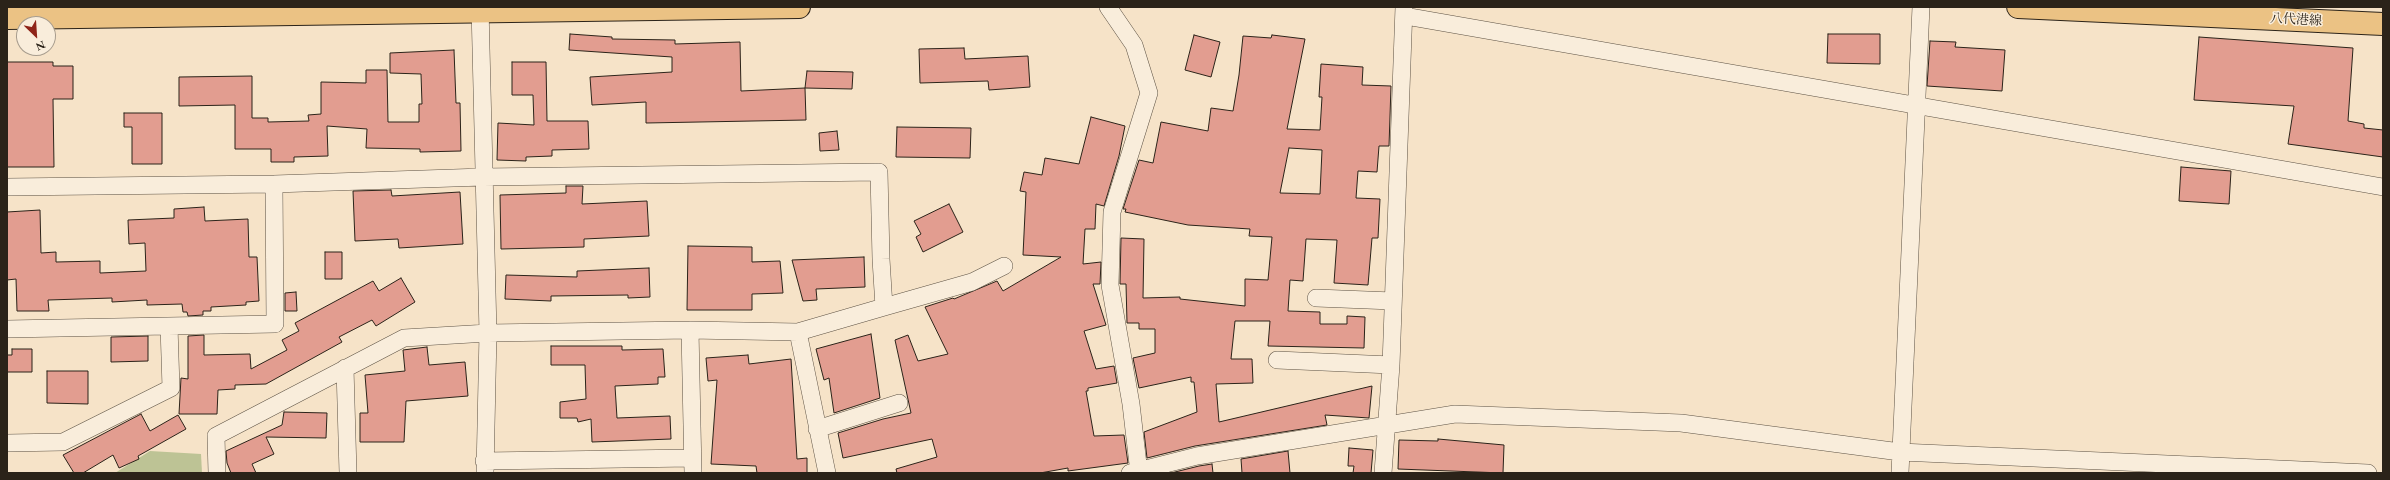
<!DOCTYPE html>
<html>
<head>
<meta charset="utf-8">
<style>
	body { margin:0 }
	#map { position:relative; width:2390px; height:480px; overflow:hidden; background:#f6e3c8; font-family:"EB Garamond",serif }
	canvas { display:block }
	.frame { position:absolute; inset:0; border:8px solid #2b2319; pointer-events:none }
	.north { position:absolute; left:16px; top:16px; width:40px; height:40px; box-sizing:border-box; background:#f9eddb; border:1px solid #a79c8d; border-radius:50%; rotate:155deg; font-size:11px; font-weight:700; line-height:16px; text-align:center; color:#2b2319 }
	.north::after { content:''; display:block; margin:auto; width:14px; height:18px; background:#8f2418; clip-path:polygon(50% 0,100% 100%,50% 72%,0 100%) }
</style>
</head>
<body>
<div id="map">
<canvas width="2390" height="480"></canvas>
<div class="frame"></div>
<div class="north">N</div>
</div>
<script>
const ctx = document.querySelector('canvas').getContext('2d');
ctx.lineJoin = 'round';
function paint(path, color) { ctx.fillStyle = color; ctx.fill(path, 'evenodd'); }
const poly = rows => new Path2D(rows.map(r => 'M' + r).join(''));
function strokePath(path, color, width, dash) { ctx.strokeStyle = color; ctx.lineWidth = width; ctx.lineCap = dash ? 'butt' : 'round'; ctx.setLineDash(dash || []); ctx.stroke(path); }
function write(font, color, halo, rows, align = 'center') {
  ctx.font = font + ' "EB Garamond","Noto Serif JP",serif'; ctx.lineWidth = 3; ctx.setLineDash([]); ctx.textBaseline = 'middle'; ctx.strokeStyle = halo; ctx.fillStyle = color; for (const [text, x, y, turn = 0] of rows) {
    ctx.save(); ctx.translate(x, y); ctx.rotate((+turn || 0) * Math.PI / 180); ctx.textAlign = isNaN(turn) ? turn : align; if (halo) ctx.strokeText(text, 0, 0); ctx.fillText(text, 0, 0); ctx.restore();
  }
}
const green = poly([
	[150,451,201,454,202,473,115,473]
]);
const building = poly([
	[570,34,612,37,612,39,675,40,675,44,740,42,741,91,805,88,806,120,646,123,646,102,592,105,590,77,672,72,672,57,569,50,570,34],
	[1828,34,1880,34,1880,64,1827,63,1828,34],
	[1194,35,1220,42,1211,77,1185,70,1194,35],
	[1272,35,1305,39,1287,129,1320,130,1322,97,1319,97,1321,64,1363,67,1362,85,1391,86,1389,146,1379,146,1377,172,1358,171,1356,198,1380,199,1378,238,1372,238,1368,285,1334,283,1337,240,1306,239,1303,281,1290,280,1288,311,1320,312,1320,324,1347,324,1347,316,1365,317,1364,348,1268,346,1270,321,1235,321,1231,359,1252,359,1253,383,1216,384,1219,422,1372,386,1369,418,1325,415,1327,425,1195,446,1147,458,1144,432,1197,412,1194,382,1191,382,1191,377,1139,388,1133,358,1155,353,1155,329,1139,329,1139,323,1127,323,1126,284,1120,284,1121,238,1144,239,1143,298,1180,297,1180,299,1245,306,1245,279,1268,280,1272,237,1249,236,1250,229,1188,225,1125,212,1126,209,1123,209,1139,160,1153,163,1161,122,1208,131,1211,108,1233,111,1239,75,1243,36,1271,38,1272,35],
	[1289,148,1322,150,1320,194,1280,193,1289,148],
	[2199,37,2353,48,2348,121,2364,124,2364,128,2383,130,2383,157,2288,144,2294,106,2194,100,2199,37],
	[1930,41,1956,42,1955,47,2005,50,2002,91,1927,86,1930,41],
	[964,48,965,59,1028,56,1030,87,989,90,988,81,920,83,919,49,964,48],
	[454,50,456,103,460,103,461,151,420,152,420,149,366,148,367,129,327,126,328,156,294,157,294,162,271,162,271,149,235,149,235,105,179,106,179,77,252,76,252,118,268,118,268,122,309,121,308,115,321,114,321,82,366,83,366,70,387,70,388,122,419,122,419,104,422,104,421,74,390,73,390,53,454,50],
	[7,62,53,62,53,66,73,66,73,99,53,99,54,167,7,167,7,62],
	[512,62,546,62,547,121,588,121,589,149,552,150,552,156,526,157,526,161,497,160,498,123,534,125,533,95,512,95,512,62],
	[807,71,853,72,852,89,805,88,807,71],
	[124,113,162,113,162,164,132,164,132,127,124,127,124,113],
	[1091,117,1125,126,1119,156,1104,206,1096,204,1095,229,1085,229,1083,264,1101,262,1100,284,1093,284,1106,325,1084,331,1096,369,1114,366,1117,383,1088,388,1088,391,1086,391,1094,436,1124,435,1128,463,1068,471,1068,468,1040,473,897,473,896,469,937,457,932,439,843,458,838,433,883,419,911,413,895,340,908,335,918,361,948,354,925,307,953,298,954,299,997,281,1003,291,1061,257,1023,255,1026,192,1020,191,1024,172,1042,175,1045,158,1079,164,1091,117],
	[897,127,971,128,970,158,896,157,897,127],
	[837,131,839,150,820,151,819,133,837,131],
	[2181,167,2231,171,2229,204,2179,201,2181,167],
	[566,186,583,186,582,204,647,201,649,236,584,239,584,247,501,249,500,195,566,193,566,186],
	[391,190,392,196,460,192,463,244,399,248,398,239,355,241,353,191,391,190],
	[949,204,963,232,923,252,916,237,921,234,914,221,949,204],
	[204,207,205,221,248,219,249,257,257,257,259,301,246,302,246,305,211,307,211,311,203,311,203,315,188,316,187,312,183,312,182,304,147,305,147,300,112,302,112,298,48,300,49,311,17,311,16,279,7,280,7,212,40,210,41,253,56,252,56,262,100,261,100,273,146,271,145,243,129,244,128,220,174,218,174,209,204,207],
	[688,246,752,247,752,262,780,261,783,293,752,294,752,310,687,310,688,246],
	[325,252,342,252,342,279,325,279,325,252],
	[864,257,865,287,816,289,817,300,803,301,792,260,864,257],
	[649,268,650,297,628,298,628,295,551,296,551,301,505,299,506,275,577,277,577,271,649,268],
	[401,278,415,302,376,326,372,320,339,337,342,342,266,384,235,385,235,389,218,390,217,414,179,414,181,378,188,379,188,336,204,335,204,355,250,354,251,369,287,350,282,340,299,331,295,323,373,281,379,291,401,278],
	[296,292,297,311,285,311,285,293,296,292],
	[871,334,880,398,834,413,829,378,824,380,816,349,871,334],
	[148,336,148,361,111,362,111,337,148,336],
	[551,346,622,346,622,350,663,349,665,377,658,377,658,384,615,386,617,418,670,416,671,439,592,442,591,419,578,422,577,418,560,418,560,402,586,399,585,365,551,365,551,346],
	[427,347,429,365,465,362,468,396,406,401,404,442,360,442,360,413,368,413,365,375,405,371,403,350,427,347],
	[12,349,32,349,32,372,7,372,7,355,12,355,12,349],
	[748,355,749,364,791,359,797,459,807,458,807,473,757,473,756,466,711,464,717,380,708,381,706,358,748,355],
	[47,371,88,371,88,404,47,403,47,371],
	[284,412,327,413,326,438,266,437,274,454,252,464,256,473,231,473,227,463,226,451,282,425,284,412],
	[141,414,150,431,178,415,186,429,138,456,139,459,119,468,113,455,83,473,74,473,63,455,141,414],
	[1438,439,1504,445,1503,473,1398,469,1399,440,1438,441,1438,439],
	[1349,448,1373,450,1371,473,1353,473,1354,466,1348,466,1349,448],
	[1288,451,1290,473,1242,473,1241,459,1288,451],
	[1212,464,1213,473,1171,473,1199,466,1212,464]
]);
const minor = poly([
	[480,7,488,333,485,473],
	[1108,7,1134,45,1149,93,1112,212,1110,285,1131,404,1139,473],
	[1405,16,2383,187],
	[7,187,274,184,483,177,879,172,881,259,884,307,798,332,690,330,488,333,404,338,216,436,217,473],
	[1316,298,1393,301],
	[884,307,972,282,1004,266],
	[7,329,275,324,274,184],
	[690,330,693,473],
	[798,332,827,473],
	[1277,360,1391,365],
	[345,368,348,473],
	[817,429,899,403],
	[7,443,63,442,171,388,169,326],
	[484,461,692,458],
	[1130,473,1197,456,1455,414,1681,423,1900,452,2368,473],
	[1383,473,1391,365,1404,7],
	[1900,473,1921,7]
]);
const major = poly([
	[2018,7,2383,24],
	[7,18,799,7]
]);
const streetNames = [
	["八代港線",2296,20,3]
];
paint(green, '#bdc395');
paint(building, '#e29d90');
strokePath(building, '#2b2319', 1);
strokePath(minor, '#5e5345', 18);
strokePath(major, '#2b2319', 24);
strokePath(minor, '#f9eddb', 17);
strokePath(major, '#ebc284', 22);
write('13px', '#2b2319', '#f9eddb', streetNames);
</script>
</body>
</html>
